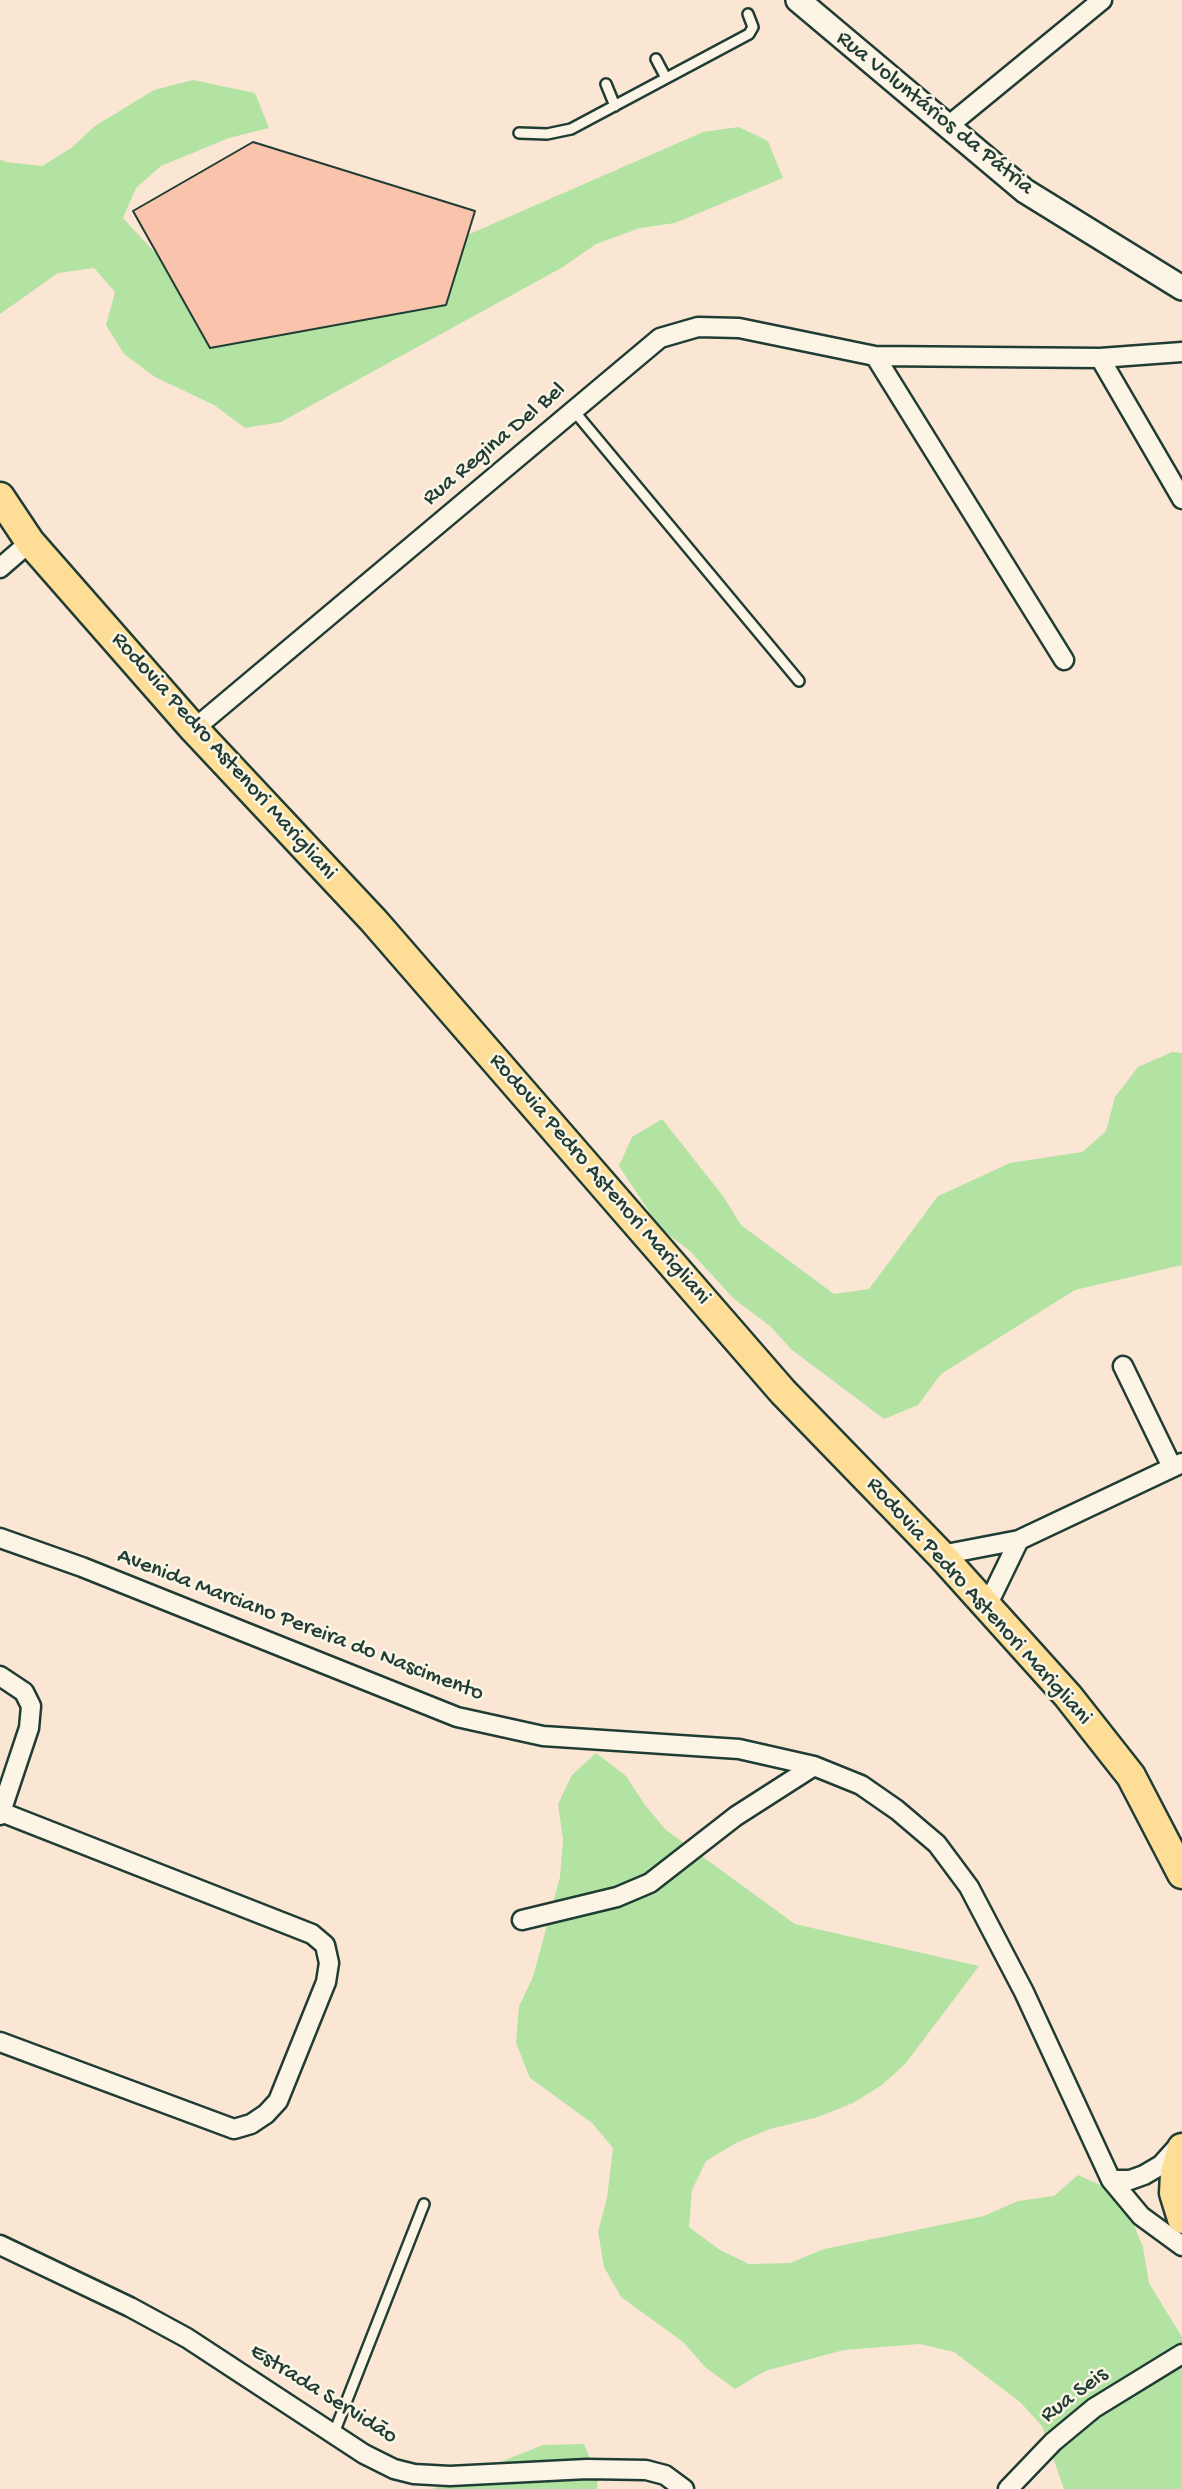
<!DOCTYPE html>
<html>
<head>
<meta charset="utf-8">
<style>
	body { margin:0 }
	canvas { display:block; background:#fbe6d4 }
</style>
</head>
<body>
<canvas width="1182" height="2489"></canvas>
<script>
const ctx = document.querySelector('canvas').getContext('2d');
ctx.lineJoin = 'round';
function paint(path, color) { ctx.fillStyle = color; ctx.fill(path, 'evenodd'); }
const poly = rows => new Path2D(rows.map(r => 'M' + r).join(''));
function strokePath(path, color, width, dash) { ctx.strokeStyle = color; ctx.lineWidth = width; ctx.lineCap = dash ? 'butt' : 'round'; ctx.setLineDash(dash || []); ctx.stroke(path); }
function write(font, color, halo, rows, align = 'center') {
  ctx.font = font + ' "Gochi Hand",sans-serif'; ctx.lineWidth = 5; ctx.setLineDash([]); ctx.textBaseline = 'middle'; ctx.strokeStyle = halo; ctx.fillStyle = color; for (const [text, x, y, turn = 0] of rows) {
    ctx.save(); ctx.translate(x, y); ctx.rotate((+turn || 0) * Math.PI / 180); ctx.textAlign = isNaN(turn) ? turn : align; if (halo) ctx.strokeText(text, 0, 0); ctx.fillText(text, 0, 0); ctx.restore();
  }
}
const green = poly([
	[193,80,255,93,269,128,229,138,161,166,136,188,123,218,171,270,433,250,703,132,739,127,768,141,783,178,675,223,640,228,596,244,563,267,281,422,245,428,214,405,155,377,124,354,106,325,115,292,94,268,58,273,0,314,0,159,5,162,42,166,71,148,95,126,154,90],
	[1172,1052,1182,1053,1182,1265,1075,1290,941,1374,918,1405,884,1419,792,1350,770,1326,734,1299,690,1251,660,1228,619,1166,632,1137,662,1119,723,1196,741,1225,834,1294,869,1289,938,1196,1010,1163,1082,1152,1106,1131,1115,1097,1138,1067],
	[596,1753,626,1776,645,1805,666,1830,795,1924,979,1966,906,2063,882,2085,853,2103,818,2117,770,2129,736,2143,706,2161,692,2190,689,2227,720,2250,749,2264,790,2263,824,2249,984,2216,1018,2201,1054,2196,1078,2175,1107,2188,1129,2213,1143,2247,1149,2283,1182,2337,1182,2489,1064,2489,1042,2426,1020,2402,954,2352,920,2344,844,2350,765,2371,735,2389,705,2367,683,2342,621,2297,604,2267,598,2232,607,2198,613,2148,592,2123,530,2078,516,2043,519,2006,533,1977,560,1877,563,1840,558,1804,572,1775],
	[584,2444,598,2478,597,2489,432,2489,543,2445]
]);
const building = poly([
	[253,142,475,211,446,305,210,348,133,211,253,142]
]);
const service = poly([
	[656,59,666,78],
	[606,84,615,106],
	[519,133,547,134,571,129,749,34,753,27,748,14],
	[574,411,799,681],
	[334,2433,424,2204]
]);
const minor = poly([
	[947,127,1102,0],
	[875,356,1064,660],
	[1100,358,1182,499],
	[0,568,30,542],
	[194,729,660,338,698,327,739,328,875,356,1100,358,1182,352],
	[1123,1366,1172,1467],
	[0,1538,82,1567,457,1717,543,1736,739,1749,814,1766,861,1785,897,1810,937,1844,969,1887,1024,1992,1111,2180,1141,2216,1182,2246],
	[941,1555,1019,1540,1182,1463],
	[987,1606,1019,1540],
	[0,1676,24,1692,31,1706,29,1728,0,1815],
	[522,1920,617,1897,650,1883,736,1816,814,1766],
	[0,2042,234,2129,251,2124,266,2114,278,2101,326,1982,329,1963,325,1945,312,1934,1,1812],
	[1111,2180,1130,2180,1144,2175,1161,2165,1179,2145],
	[0,2245,130,2307,187,2338,364,2454,394,2469,414,2474,450,2476,587,2469,646,2470,665,2475,684,2489],
	[1008,2489,1053,2442,1094,2408,1182,2354]
]);
const tertiary = poly([
	[798,0,1025,191,1182,288]
]);
const primary = poly([
	[0,497,30,542,194,729,374,921,783,1392,941,1555,1068,1696,1131,1776,1182,1874],
	[1182,2148,1175,2173,1174,2193,1182,2219]
]);
const streetNames = [
	["Rua Voluntários da Pátria",934,114,39],
	["Rua Regina Del Bel",495,445,-40],
	["Rodovia Pedro Astenori Marigliani",223,757,48],
	["Rodovia Pedro Astenori Marigliani",599,1180,49],
	["Rodovia Pedro Astenori Marigliani",978,1602,48],
	["Avenida Marciano Pereira do Nascimento",300,1626,21],
	["Estrada Servidão",323,2395,32],
	["Rua Seis",1075,2396,-37]
];
paint(green, '#b3e3a3');
paint(building, '#f9c3ac');
strokePath(building, '#1f3d34', 2);
strokePath(service, '#1f3d34', 14);
strokePath(minor, '#1f3d34', 23);
strokePath(tertiary, '#1f3d34', 28);
strokePath(primary, '#1f3d34', 33);
strokePath(service, '#fcf5e5', 9);
strokePath(minor, '#fcf5e5', 18);
strokePath(tertiary, '#fcf5e5', 23);
strokePath(primary, '#fede96', 28);
write('23px', '#1f3d34', '#fcf5e5', streetNames);
</script>
</body>
</html>
